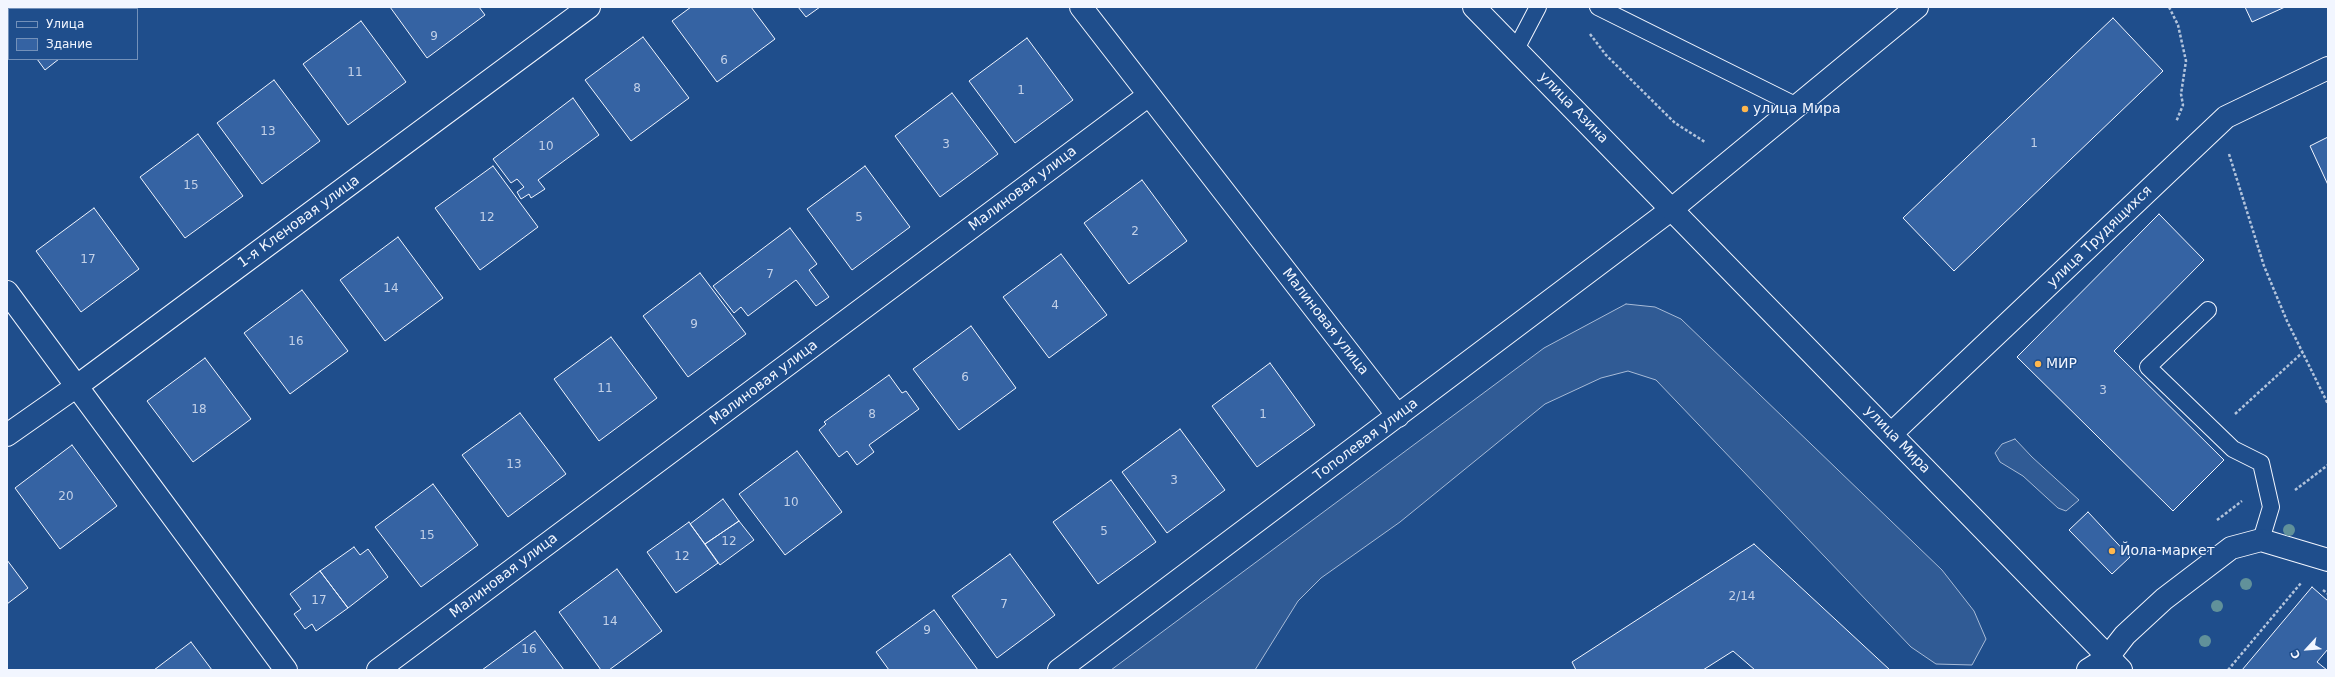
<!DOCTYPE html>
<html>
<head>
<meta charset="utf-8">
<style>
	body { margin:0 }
	#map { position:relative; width:2335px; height:677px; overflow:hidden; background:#1f4e8c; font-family:"DejaVu Sans",sans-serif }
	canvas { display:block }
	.frame { position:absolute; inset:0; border:8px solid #f2f6ff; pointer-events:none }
	.legend { position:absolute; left:8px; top:8px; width:130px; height:52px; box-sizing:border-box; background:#1f4e8c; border:1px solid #7391ba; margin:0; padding:5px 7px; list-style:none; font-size:12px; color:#f2f6ff }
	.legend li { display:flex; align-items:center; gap:8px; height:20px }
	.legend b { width:20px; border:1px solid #7391ba }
	.north { position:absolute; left:2287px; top:629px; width:40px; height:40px; -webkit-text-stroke:3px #1f4e8c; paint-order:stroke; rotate:244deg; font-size:11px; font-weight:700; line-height:16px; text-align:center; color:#f2f6ff }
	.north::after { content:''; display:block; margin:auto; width:14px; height:18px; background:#f2f6ff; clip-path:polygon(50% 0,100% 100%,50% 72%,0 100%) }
</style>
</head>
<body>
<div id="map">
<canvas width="2335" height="677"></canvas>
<div class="frame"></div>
<ul class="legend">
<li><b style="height:5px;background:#1f4e8c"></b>Улица</li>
<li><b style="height:11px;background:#3563a3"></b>Здание</li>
</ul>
<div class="north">С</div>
</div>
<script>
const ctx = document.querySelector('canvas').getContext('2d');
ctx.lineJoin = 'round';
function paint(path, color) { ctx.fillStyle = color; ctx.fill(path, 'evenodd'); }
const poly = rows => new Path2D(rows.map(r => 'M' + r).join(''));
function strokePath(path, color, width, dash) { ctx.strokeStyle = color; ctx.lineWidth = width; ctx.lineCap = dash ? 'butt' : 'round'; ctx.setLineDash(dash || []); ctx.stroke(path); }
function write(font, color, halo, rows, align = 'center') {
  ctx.font = font + ' "DejaVu Sans",sans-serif'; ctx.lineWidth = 3; ctx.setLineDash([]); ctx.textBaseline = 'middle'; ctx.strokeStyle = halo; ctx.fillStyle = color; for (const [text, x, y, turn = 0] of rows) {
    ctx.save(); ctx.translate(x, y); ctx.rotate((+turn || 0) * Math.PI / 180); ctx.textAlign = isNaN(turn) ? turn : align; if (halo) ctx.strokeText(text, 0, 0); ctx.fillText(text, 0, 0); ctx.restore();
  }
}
const built = poly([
	[1626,304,1655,307,1681,319,1942,570,1974,611,1986,639,1972,665,1936,664,1911,647,1656,380,1628,371,1601,378,1545,404,1400,522,1321,578,1298,601,1255,670,1111,670,1544,348,1626,304],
	[2015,439,2032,457,2079,500,2066,511,2058,508,2023,476,2000,462,1995,453,2002,444,2015,439]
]);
const building = poly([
	[7,7,88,7,89,9,9,9,9,22,7,7],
	[390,7,479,7,485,15,427,58,390,7],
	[691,7,751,7,775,39,717,82,672,21,691,7],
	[798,7,820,7,806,17,798,7],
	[2245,7,2285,7,2252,22,2245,7],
	[2113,18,2163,71,1954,271,1903,218,2113,18],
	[361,21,406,82,348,125,303,64,361,21],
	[643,37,689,98,631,141,585,80,643,37],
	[1027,38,1073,100,1015,143,969,81,1027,38],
	[37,59,59,59,45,70,37,59],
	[274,80,320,141,262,184,217,123,274,80],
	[952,93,998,154,940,197,895,136,952,93],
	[573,98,599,135,538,180,545,189,531,198,529,194,521,199,517,192,524,187,517,179,511,183,493,159,573,98],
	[198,134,243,196,185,238,140,177,198,134],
	[2328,137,2328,185,2310,146,2328,137],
	[493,166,538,227,480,270,435,208,493,166],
	[865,166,910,227,852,270,807,209,865,166],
	[1142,180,1187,241,1129,284,1084,223,1142,180],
	[94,208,139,269,81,312,36,251,94,208],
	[2159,214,2204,260,2114,351,2224,460,2173,511,2017,357,2159,214],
	[790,228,817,264,809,270,829,297,816,306,796,280,748,316,741,307,734,313,713,286,790,228],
	[398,237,443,298,385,341,340,280,398,237],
	[1061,254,1107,315,1049,358,1003,297,1061,254],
	[700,273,746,334,688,377,643,316,700,273],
	[302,290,348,351,290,394,244,333,302,290],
	[971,326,1016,388,959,430,913,369,971,326],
	[611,337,657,398,599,441,554,379,611,337],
	[205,358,251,419,193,462,147,401,205,358],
	[1270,363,1315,425,1257,467,1212,406,1270,363],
	[889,375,902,393,906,391,919,409,869,445,874,452,857,465,847,451,839,457,819,430,826,424,824,422,889,375],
	[520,413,566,474,508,517,462,455,520,413],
	[1180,429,1225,490,1167,533,1122,472,1180,429],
	[72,445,117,506,60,549,15,488,72,445],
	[797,451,842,512,785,555,739,494,797,451],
	[1111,480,1156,542,1098,584,1053,522,1111,480],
	[433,484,478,545,421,587,375,527,433,484],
	[723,499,739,521,705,544,690,524,723,499],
	[2088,512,2130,557,2112,574,2069,530,2088,512],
	[739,521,754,540,720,565,705,544,739,521],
	[689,522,718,563,676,593,647,552,689,522],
	[1754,544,1890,670,1755,670,1733,651,1703,670,1576,670,1572,662,1754,544],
	[354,547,360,555,368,549,388,577,348,608,320,571,354,547],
	[1010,554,1055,615,997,658,952,596,1010,554],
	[7,560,28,588,7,604,7,560],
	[617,569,662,631,609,670,601,670,559,612,617,569],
	[320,571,348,608,316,631,312,624,305,629,294,614,301,609,290,594,320,571],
	[2312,587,2328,601,2328,649,2317,662,2327,670,2242,670,2312,587],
	[934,610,978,670,889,670,876,652,934,610],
	[535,631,564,670,482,670,535,631],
	[191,642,212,670,154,670,191,642]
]);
const path = poly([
	[2169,7,2178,25,2186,61,2181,94,2183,105,2176,122],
	[1590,34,1606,55,1675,123,1705,142],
	[2229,154,2264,266,2287,321,2328,404],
	[2235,414,2303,352],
	[2295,490,2328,465],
	[2217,520,2242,501],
	[2323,590,2328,594],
	[2228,670,2301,583]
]);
const service = poly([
	[1598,7,1797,106],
	[1516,49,1538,7],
	[2208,310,2148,367,2233,449,2261,463,2271,507,2261,540]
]);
const minor = poly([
	[1081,7,1398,416],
	[7,292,286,670],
	[1891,434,2226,117,2328,68],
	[7,435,77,386,589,7],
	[2107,658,2125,635,2164,599,2231,548,2261,540,2328,560],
	[378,670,1149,95],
	[1059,670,1672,209]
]);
const tertiary = poly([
	[1672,209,1917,7],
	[2088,670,2107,658]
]);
const primary = poly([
	[1474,7,2121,670]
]);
const trees = [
	[2289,530],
	[2246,584],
	[2217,606],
	[2205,641]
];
const markers = [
	[1745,109,4,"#ffb74d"],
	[2038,364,4,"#ffb74d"],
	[2112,551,4,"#ffb74d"]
];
const numberNames = [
	["9",434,37],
	["6",724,61],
	["11",355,73],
	["8",637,89],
	["1",1021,91],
	["13",268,132],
	["1",2034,144],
	["3",946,145],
	["10",546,147],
	["15",191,186],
	["12",487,218],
	["5",859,218],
	["2",1135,232],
	["17",88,260],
	["7",770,275],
	["14",391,289],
	["4",1055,306],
	["9",694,325],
	["16",296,342],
	["6",965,378],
	["11",605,389],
	["3",2103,391],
	["18",199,410],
	["8",872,415],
	["1",1263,415],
	["13",514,465],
	["3",1174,481],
	["20",66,497],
	["10",791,503],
	["5",1104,532],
	["15",427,536],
	["12",729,542],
	["12",682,557],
	["2/14",1742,597],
	["17",319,601],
	["7",1004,605],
	["14",610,622],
	["9",927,631],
	["16",529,650]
];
const streetNames = [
	["улица Азина",1573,108,46],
	["Малиновая улица",1023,189,-37],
	["1-я Кленовая улица",299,222,-36],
	["улица Трудящихся",2100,237,-44],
	["Малиновая улица",1325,322,52],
	["Малиновая улица",764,383,-37],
	["Тополевая улица",1366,440,-37],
	["улица Мира",1897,440,46],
	["Малиновая улица",504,576,-37]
];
const poiNames = [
	["улица Мира",1753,109],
	["МИР",2046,364],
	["Йола-маркет",2120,551]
];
paint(built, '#305b95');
strokePath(built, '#a8bbd7', 1);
paint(building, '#3563a3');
strokePath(building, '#f2f6ff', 1);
strokePath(service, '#f2f6ff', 18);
strokePath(minor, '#f2f6ff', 24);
strokePath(tertiary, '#f2f6ff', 24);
strokePath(primary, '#f2f6ff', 24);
strokePath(path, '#b3c4dc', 2.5, [3, 2]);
strokePath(service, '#1f4e8c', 16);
strokePath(minor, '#1f4e8c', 22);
strokePath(tertiary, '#1f4e8c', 22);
strokePath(primary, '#1f4e8c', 22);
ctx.fillStyle = '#61919a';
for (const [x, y] of trees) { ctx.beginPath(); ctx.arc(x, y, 6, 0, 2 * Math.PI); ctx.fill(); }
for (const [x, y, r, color] of markers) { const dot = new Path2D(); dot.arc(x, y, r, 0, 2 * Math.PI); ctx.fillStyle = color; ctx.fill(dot); strokePath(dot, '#1f4e8c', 1.5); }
write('12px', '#c3d1e8', null, numberNames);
write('14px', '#f2f6ff', '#1f4e8c', streetNames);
write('14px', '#f2f6ff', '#1f4e8c', poiNames, 'left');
</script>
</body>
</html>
